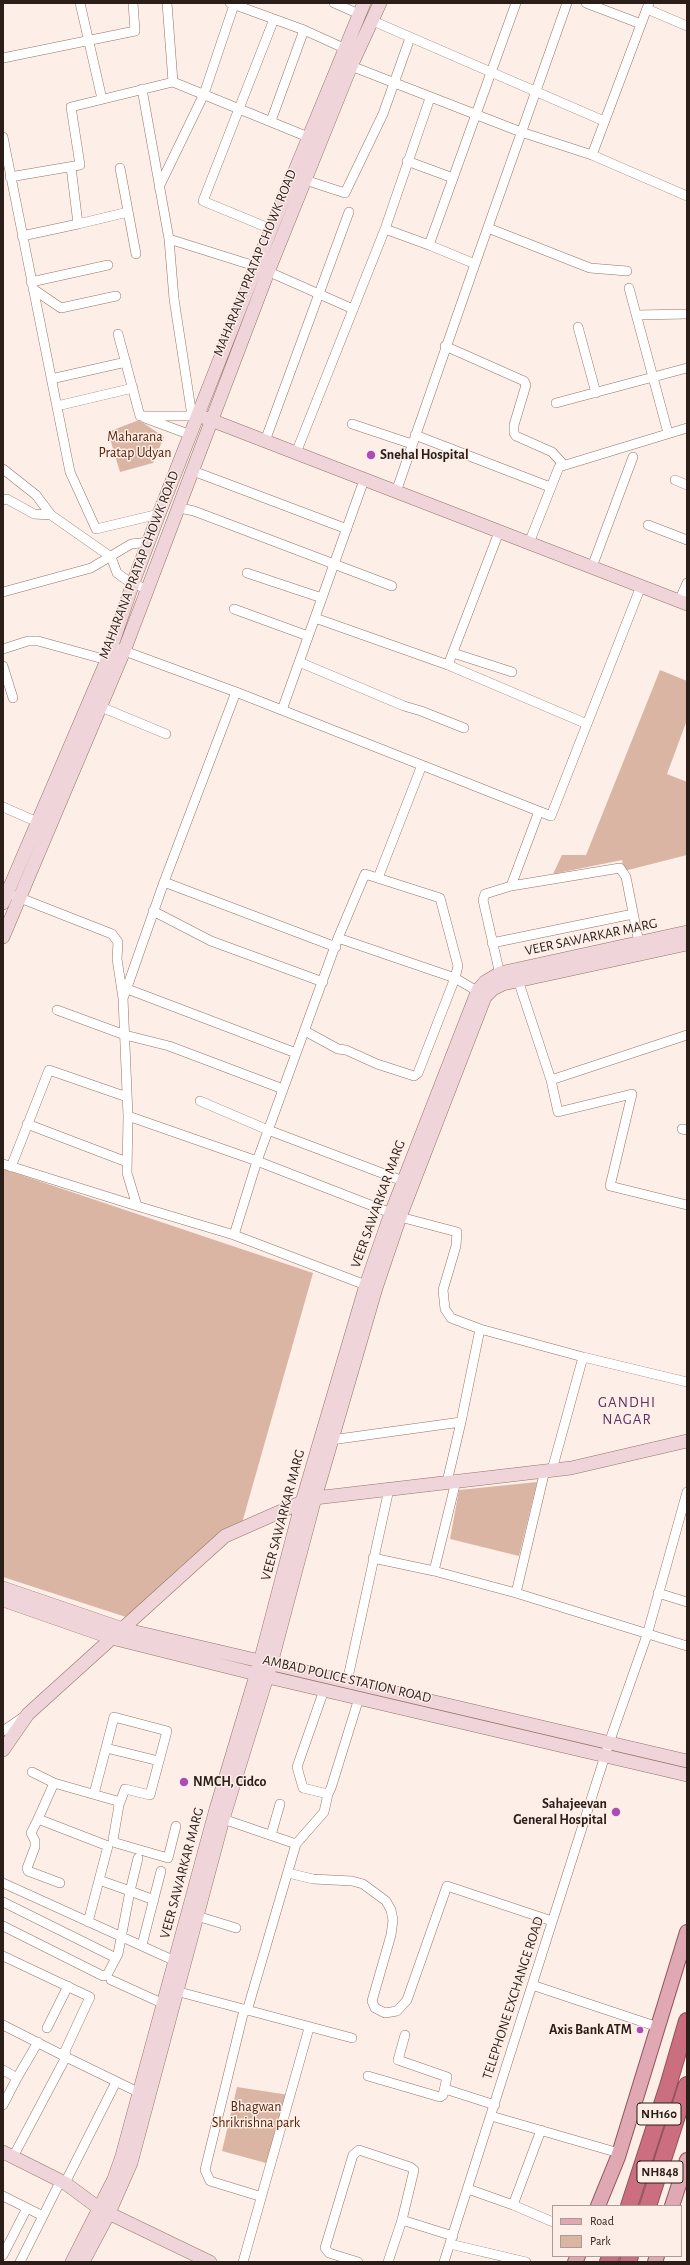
<!DOCTYPE html>
<html>
<head>
<meta charset="utf-8">
<style>
	body { margin:0 }
	#map { position:relative; width:690px; height:2265px; overflow:hidden; background:#fdeee8; font-family:"Alegreya Sans",sans-serif }
	canvas { display:block }
	.frame { position:absolute; inset:0; border:4px solid #2b1e19; pointer-events:none }
	.legend { position:absolute; left:552px; top:2205px; width:130px; height:52px; box-sizing:border-box; background:#fdeee8; border:1px solid #a99b95; margin:0; padding:5px 7px; list-style:none; font-size:12px; color:#2b1e19 }
	.legend li { display:flex; align-items:center; gap:8px; height:20px }
	.legend b { width:20px; border:1px solid #a99b95 }
</style>
</head>
<body>
<div id="map">
<canvas width="690" height="2265"></canvas>
<div class="frame"></div>
<ul class="legend">
<li><b style="height:5px;background:#dfa8b3"></b>Road</li>
<li><b style="height:11px;background:#dbb5a4"></b>Park</li>
</ul>
</div>
<script>
const ctx = document.querySelector('canvas').getContext('2d');
ctx.lineJoin = 'round';
function paint(path, color) { ctx.fillStyle = color; ctx.fill(path, 'evenodd'); }
const poly = rows => new Path2D(rows.map(r => 'M' + r).join(''));
function strokePath(path, color, width, dash) { ctx.strokeStyle = color; ctx.lineWidth = width; ctx.lineCap = dash ? 'butt' : 'round'; ctx.setLineDash(dash || []); ctx.stroke(path); }
function write(font, color, halo, rows, align = 'center') {
  ctx.font = font + ' "Alegreya Sans",sans-serif'; ctx.lineWidth = 3; ctx.setLineDash([]); ctx.textBaseline = 'middle'; ctx.strokeStyle = halo; ctx.fillStyle = color; for (const [text, x, y, turn = 0] of rows) {
    ctx.save(); ctx.translate(x, y); ctx.rotate((+turn || 0) * Math.PI / 180); ctx.textAlign = isNaN(turn) ? turn : align; if (halo) ctx.strokeText(text, 0, 0); ctx.fillText(text, 0, 0); ctx.restore();
  }
}
const green = poly([
	[139,420,164,437,153,463,120,472,108,432],
	[660,670,687,681,687,720,667,774,687,782,687,855,624,871,622,860,553,874,562,855,586,855],
	[3,1169,313,1273,242,1523,219,1532,178,1571,132,1619,3,1577],
	[537,1482,519,1556,450,1539,459,1490],
	[237,2087,289,2095,266,2163,222,2151]
]);
const street = poly([
	[80,3,102,99],
	[167,3,173,82],
	[230,3,304,30,346,49],
	[334,3,359,14],
	[586,3,641,24],
	[647,9,687,26],
	[373,21,604,121],
	[3,58,135,31,133,3],
	[351,66,521,132,592,155,687,196],
	[142,89,169,239],
	[271,121,304,30],
	[3,137,70,472,96,529,159,514],
	[592,155,649,3],
	[407,161,453,178],
	[120,168,136,254],
	[10,177,80,165,71,107,173,82,313,139],
	[305,180,345,193,383,114,410,38],
	[159,187,204,94,234,5],
	[78,224,128,212],
	[488,228,590,268,627,271],
	[271,229,203,201,274,19],
	[385,229,430,98],
	[22,236,78,224,71,167],
	[429,245,516,3],
	[475,264,567,3],
	[31,282,108,265],
	[629,288,668,433],
	[33,289,61,308,116,296],
	[637,315,687,314],
	[578,327,596,393],
	[118,334,140,416],
	[445,346,524,381,526,385,514,425,514,433,516,436,552,452,563,464],
	[51,379,126,362],
	[556,403,687,368],
	[57,406,133,388],
	[140,416,198,416],
	[192,416,174,299,169,239,258,267,353,309],
	[145,418,191,435],
	[352,424,412,444],
	[415,435,550,487],
	[265,441,349,212],
	[296,453,385,229,429,245,475,264,396,492],
	[3,469,36,495,51,515],
	[193,471,347,529],
	[675,480,687,485],
	[3,500,7,499,34,514,51,515,111,557,117,573,128,581,148,590],
	[180,508,194,511,392,586],
	[648,525,687,540],
	[529,543,559,467,687,428],
	[592,567,633,457],
	[247,573,322,598],
	[3,592,91,568,131,544,149,542],
	[679,601,687,583],
	[234,609,308,636],
	[315,618,448,665,499,532],
	[3,649,28,641,38,641,107,660],
	[119,649,236,692,551,816,641,586],
	[453,653,512,672],
	[299,662,404,706,421,711,464,728],
	[448,665,587,724],
	[3,666,13,698],
	[101,707,166,734],
	[282,710,364,480],
	[3,807,42,824],
	[378,878,422,765],
	[164,882,336,947],
	[511,886,539,811],
	[15,896,112,934,118,942,117,959,123,998,128,1116,257,1161,391,1213],
	[153,911,211,941,323,982],
	[492,943,633,914],
	[501,979,483,900,485,894,511,886,620,868,626,877,640,948],
	[518,980,551,1080,687,1035],
	[122,987,296,1053],
	[124,996,164,882,236,692],
	[57,1010,125,1035,169,1046,283,1089],
	[305,1031,338,1049,346,1050,377,1064,414,1076,418,1073,455,978,338,938],
	[551,1080,558,1112,632,1094,610,1186,687,1205],
	[200,1101,268,1130,403,1181],
	[128,1116,127,1173,137,1206,234,1235],
	[27,1124,127,1162],
	[682,1129,687,1130],
	[3,1164,137,1206],
	[11,1167,49,1070,127,1097],
	[400,1217,457,1232,456,1246,443,1290,445,1309,451,1318,480,1329,583,1357,687,1382],
	[371,1287,234,1235,257,1161,338,938,365,874,440,898,458,966,455,978,482,994],
	[331,1440,461,1422,480,1329],
	[552,1470,583,1357],
	[447,1482,461,1422],
	[373,1558,434,1571,456,1481],
	[434,1571,516,1593,545,1470],
	[516,1593,687,1646],
	[658,1593,687,1602],
	[347,1682,389,1489],
	[324,1690,297,1767,303,1788,328,1794],
	[3,1731,22,1718],
	[106,1748,159,1761],
	[32,1772,54,1783,38,1819],
	[54,1783,117,1801,119,1805,113,1840,116,1843,168,1858,176,1826],
	[94,1794,114,1717,167,1731,150,1795,125,1789,119,1805],
	[223,1819,296,1844,247,2011],
	[271,1835,280,1804],
	[296,1844,324,1812,328,1794,331,1788,359,1698],
	[288,1873,313,1879,352,1881,363,1884,386,1901,391,1910,393,1920,391,1935,372,2001,375,2008,385,2013,397,2011,407,2000,447,1886,552,1921],
	[99,1880,130,1891,138,1858],
	[3,1883,175,1961],
	[60,1883,28,1871,27,1868,35,1847,35,1841,31,1833,38,1819,108,1846,88,1922],
	[3,1902,116,1958],
	[197,1916,236,1928],
	[3,1926,103,1976,107,1975,118,1954,130,1891,154,1900],
	[142,1945,161,1871],
	[3,1956,90,1997,65,2051,66,2057,140,2093],
	[111,1980,164,2004],
	[532,1985,658,2027],
	[172,1990,352,2038],
	[244,2010,205,2170,210,2181,259,2196],
	[3,2025,66,2057,13,2157],
	[47,2028,68,1986],
	[3,2070,17,2078,38,2042],
	[368,2076,440,2097,443,2095,447,2077,398,2060,405,2035],
	[445,2089,495,2105],
	[3,2105,17,2078],
	[491,2116,619,2153],
	[65,2183,116,2082],
	[468,2189,513,2205,541,2130],
	[3,2196,43,2216],
	[513,2205,553,2222],
	[402,2220,453,2236],
	[450,2244,526,2262],
	[3,2255,27,2208],
	[20,2262,61,2180],
	[243,2262,309,2028],
	[358,2262,329,2253,325,2248,353,2155,359,2150,410,2167,414,2170,402,2220,388,2262],
	[444,2262,609,1743,647,1635,687,1492]
]);
const secondary = poly([
	[203,417,687,604],
	[3,903,107,660,133,583,159,514,271,229,364,3],
	[3,937,124,651,268,272,351,66,380,3],
	[3,1588,123,1629,687,1761],
	[3,1600,112,1638,268,1677,687,1775],
	[3,1750,28,1714,225,1536,302,1502,315,1498,571,1468,687,1441],
	[3,2152,65,2183,100,2209,210,2262],
	[72,2262,114,2179,122,2156,216,1809,260,1662,302,1502,366,1285,391,1213,478,990,485,982,500,973,687,932],
	[83,2262,109,2213,131,2163,223,1819,271,1664,315,1498,376,1288,400,1217,485,997,493,989,503,984,687,944]
]);
const primary = poly([
	[598,2206,618,2157,687,1932],
	[672,2206,687,2160],
	[575,2262,578,2256],
	[655,2262,657,2256]
]);
const highway = poly([
	[629,2206,668,2086,687,2021],
	[648,2206,687,2085],
	[608,2262,611,2256],
	[628,2262,630,2256]
]);
const markers = [
	[371,455,5,"#ab4db6"],
	[184,1782,5,"#ab4db6"],
	[616,1812,5,"#ab4db6"],
	[640,2030,4,"#ab4db6"]
];
const shields = [
	[659,2114,44],
	[660,2172,46]
];
const shieldNames = [
	["NH160",659,2114],
	["NH848",660,2172]
];
const streetNames = [
	["MAHARANA PRATAP CHOWK ROAD",255,263,-68],
	["MAHARANA PRATAP CHOWK ROAD",139,565,-69],
	["VEER SAWARKAR MARG",591,937,-12],
	["VEER SAWARKAR MARG",378,1204,-70],
	["VEER SAWARKAR MARG",283,1515,-75],
	["AMBAD POLICE STATION ROAD",347,1679,13],
	["VEER SAWARKAR MARG",182,1873,-75],
	["TELEPHONE EXCHANGE ROAD",513,1998,-72]
];
const parkNames = [
	["Maharana",135,437],
	["Pratap Udyan",135,453],
	["Bhagwan",256,2107],
	["Shrikrishna park",256,2123]
];
const poiNames = [
	["Snehal Hospital",380,455],
	["NMCH, Cidco",193,1782],
	["Sahajeevan",607,1804,"right"],
	["General Hospital",607,1820,"right"],
	["Axis Bank ATM",632,2030,"right"]
];
const neighbourhoodNames = [
	["GANDHI",627,1402],
	["NAGAR",627,1419]
];
paint(green, '#dbb5a4');
strokePath(street, '#947567', 10);
strokePath(secondary, '#947567', 14);
strokePath(primary, '#92525c', 16);
strokePath(highway, '#92525c', 18);
strokePath(street, '#fff', 9);
strokePath(secondary, '#efd4d9', 13);
strokePath(primary, '#dfa8b3', 14);
strokePath(highway, '#ca6e80', 16);
for (const [x, y, r, color] of markers) { const dot = new Path2D(); dot.arc(x, y, r, 0, 2 * Math.PI); ctx.fillStyle = color; ctx.fill(dot); strokePath(dot, '#fdeee8', 1.5); }
for (const [x, y, w] of shields) { const box = new Path2D(); box.roundRect(x - w / 2, y - 11, w, 22, 3); ctx.fillStyle = '#fdeee8'; ctx.fill(box); strokePath(box, '#2b1e19', 1); }
write('bold 13px', '#2b1e19', null, shieldNames);
write('14px', '#2b1e19', '#fdeee8', streetNames);
write('14px', '#54240a', '#fdeee8', parkNames);
write('bold 14px', '#2b1e19', '#fdeee8', poiNames, 'left');
ctx.letterSpacing = '1px';
write('15px', '#5d2f62', '#fdeee8', neighbourhoodNames);
ctx.letterSpacing = '0px';
</script>
</body>
</html>
